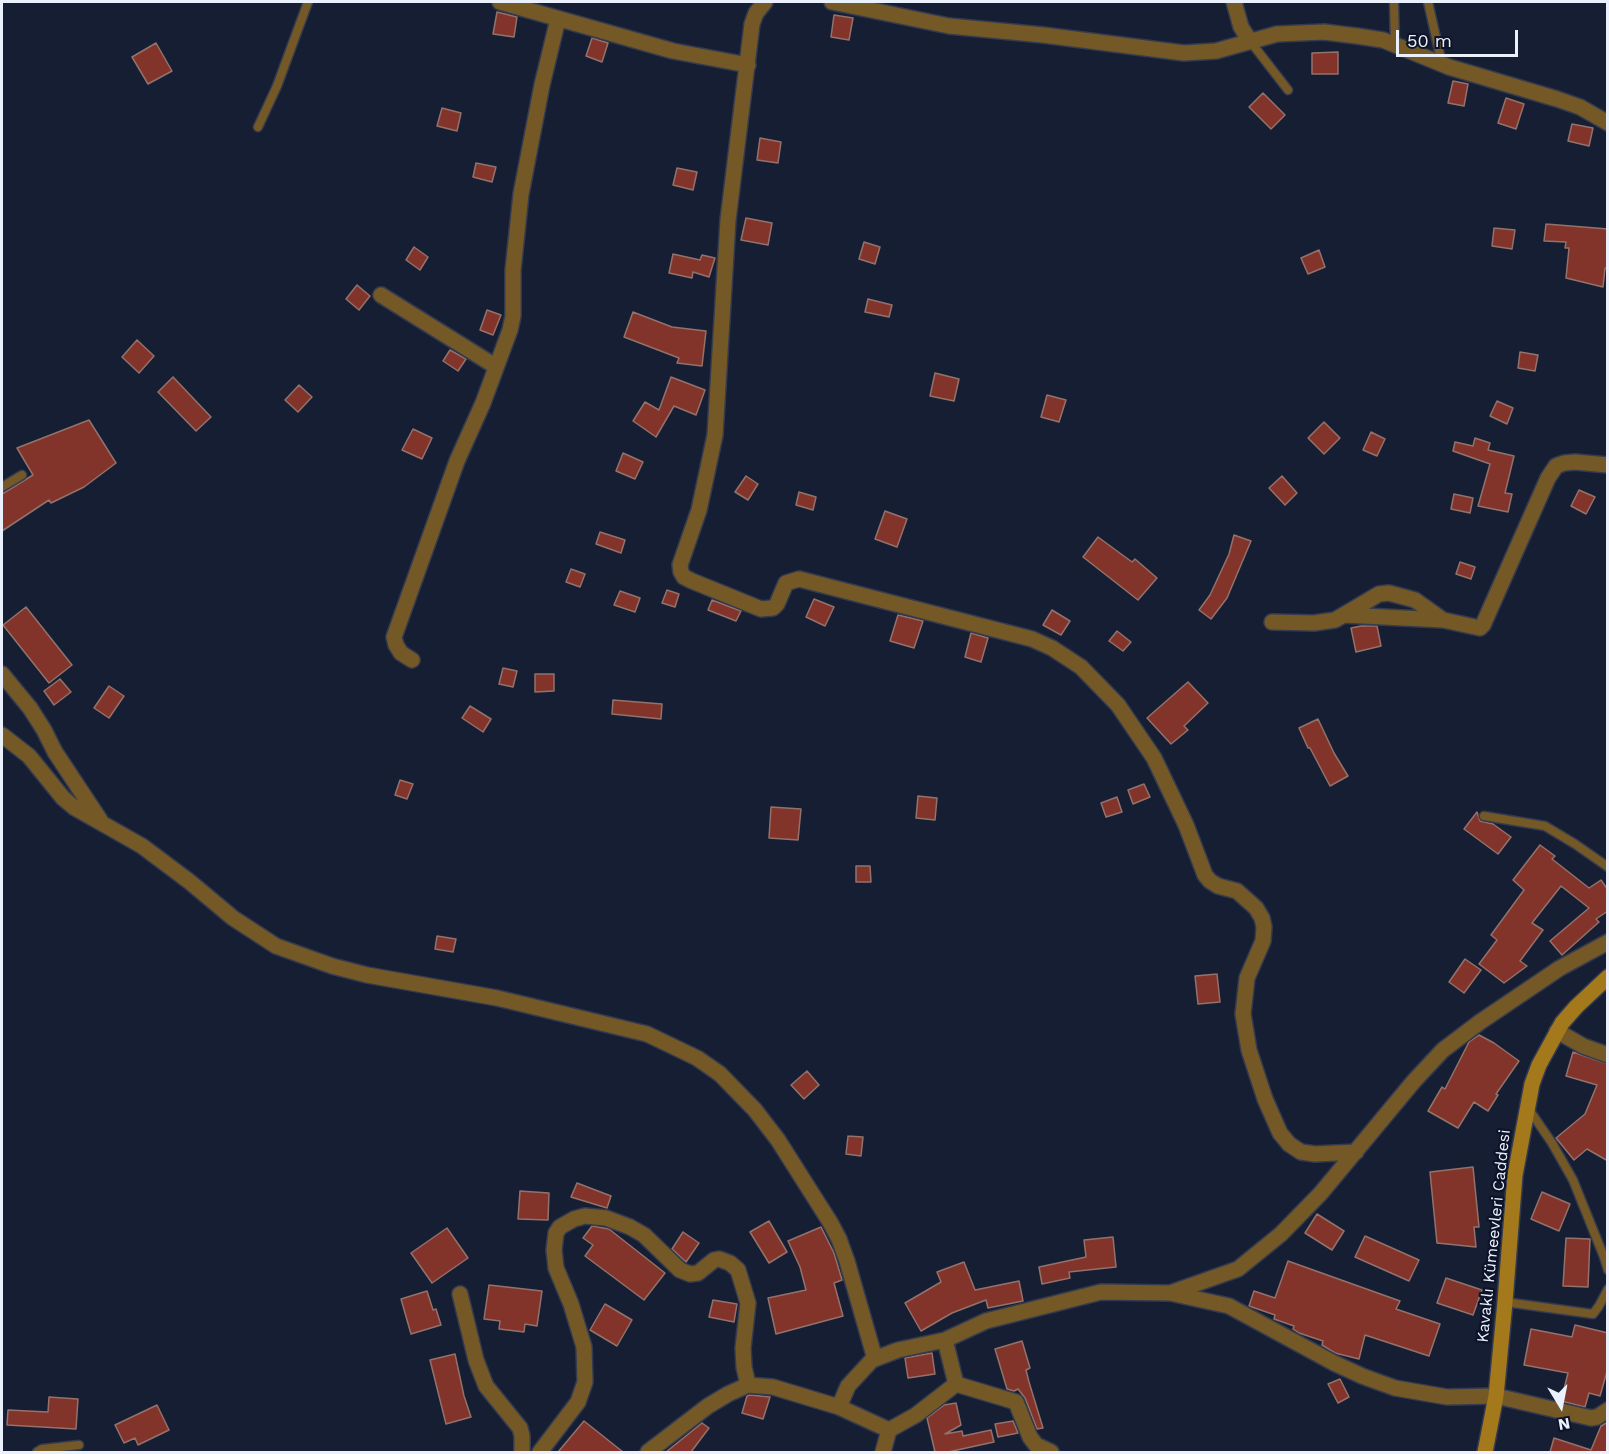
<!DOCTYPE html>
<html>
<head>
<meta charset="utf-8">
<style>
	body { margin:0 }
	#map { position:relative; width:1609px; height:1454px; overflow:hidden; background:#161e33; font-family:"Work Sans",sans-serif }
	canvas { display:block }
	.frame { position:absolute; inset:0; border:3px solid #ebf0fd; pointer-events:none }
	.north { position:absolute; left:1531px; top:1376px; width:60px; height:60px; -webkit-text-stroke:4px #0d1429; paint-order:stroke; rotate:170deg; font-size:16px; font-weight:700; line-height:24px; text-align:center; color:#ebf0fd }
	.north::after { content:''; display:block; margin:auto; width:21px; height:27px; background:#ebf0fd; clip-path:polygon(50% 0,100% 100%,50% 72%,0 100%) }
	.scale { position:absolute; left:1396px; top:30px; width:122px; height:27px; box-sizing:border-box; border:3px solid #ebf0fd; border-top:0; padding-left:8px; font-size:18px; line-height:21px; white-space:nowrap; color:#ebf0fd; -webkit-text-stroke:4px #0d1429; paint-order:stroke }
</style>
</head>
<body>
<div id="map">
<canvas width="1609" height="1454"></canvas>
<div class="frame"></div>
<div class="north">N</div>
<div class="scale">50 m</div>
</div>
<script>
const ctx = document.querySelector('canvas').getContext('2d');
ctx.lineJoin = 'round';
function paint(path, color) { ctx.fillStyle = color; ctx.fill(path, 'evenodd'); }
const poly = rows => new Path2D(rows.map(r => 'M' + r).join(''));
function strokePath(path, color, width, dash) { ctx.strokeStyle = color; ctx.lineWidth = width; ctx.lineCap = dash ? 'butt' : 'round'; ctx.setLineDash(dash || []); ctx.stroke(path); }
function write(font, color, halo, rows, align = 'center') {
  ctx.font = font + ' "Work Sans",sans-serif'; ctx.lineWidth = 4.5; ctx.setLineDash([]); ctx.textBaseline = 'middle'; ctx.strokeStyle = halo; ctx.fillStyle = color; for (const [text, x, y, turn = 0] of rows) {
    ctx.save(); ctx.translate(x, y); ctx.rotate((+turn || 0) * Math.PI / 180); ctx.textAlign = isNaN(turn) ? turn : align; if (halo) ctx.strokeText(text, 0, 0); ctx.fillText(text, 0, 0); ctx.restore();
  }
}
const building = poly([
	[497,12,517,17,514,37,493,34,497,12],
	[834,15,853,18,849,40,831,37,834,15],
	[592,38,608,43,602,62,586,56,592,38],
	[156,43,172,71,148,84,132,57,156,43],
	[1338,52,1338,74,1312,74,1312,53,1338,52],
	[1453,81,1468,84,1464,106,1448,103,1453,81],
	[1263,93,1285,115,1271,129,1249,107,1263,93],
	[1506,98,1524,104,1516,129,1498,123,1506,98],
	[442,108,461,113,457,131,437,126,442,108],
	[1572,124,1593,128,1589,146,1568,141,1572,124],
	[760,138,781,142,778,163,757,160,760,138],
	[476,163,496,167,492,182,473,177,476,163],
	[677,168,697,172,693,190,673,185,677,168],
	[746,218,772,223,768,245,741,240,746,218],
	[1546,224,1608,229,1608,268,1605,268,1603,287,1566,278,1569,248,1565,248,1566,242,1544,241,1546,224],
	[1494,228,1515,230,1512,249,1492,246,1494,228],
	[864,242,880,247,875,264,859,259,864,242],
	[414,247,428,257,420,270,406,260,414,247],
	[1319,250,1325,267,1308,274,1301,258,1319,250],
	[673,254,700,260,702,255,715,258,709,277,693,272,692,278,669,273,673,254],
	[357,285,370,296,359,310,346,299,357,285],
	[868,299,892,305,889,317,865,312,868,299],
	[487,310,501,315,493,335,480,330,487,310],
	[633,312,672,327,706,331,702,366,677,363,679,358,624,337,633,312],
	[137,340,154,356,139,373,122,357,137,340],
	[450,350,466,359,458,371,443,361,450,350],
	[1520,352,1538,355,1535,371,1518,368,1520,352],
	[935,373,959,379,954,401,930,396,935,373],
	[173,377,211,417,196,431,158,392,173,377],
	[671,377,705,390,696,415,674,406,656,437,633,421,645,402,659,410,671,377],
	[299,385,312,397,298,412,285,400,299,385],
	[1047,395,1066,400,1059,422,1041,417,1047,395],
	[1497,401,1513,408,1507,424,1490,416,1497,401],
	[89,420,116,463,84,487,51,503,49,500,2,531,2,494,33,475,17,448,89,420],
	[1324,422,1340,438,1324,454,1308,438,1324,422],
	[413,429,432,438,422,459,402,450,413,429],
	[1371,432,1385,439,1377,456,1363,450,1371,432],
	[1475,438,1490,443,1488,450,1514,456,1505,493,1512,494,1508,512,1478,506,1490,464,1453,451,1455,442,1473,446,1475,438],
	[623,453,643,462,635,479,616,471,623,453],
	[746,476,758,484,748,500,735,492,746,476],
	[1282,476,1297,493,1285,505,1269,488,1282,476],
	[1579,490,1595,497,1586,514,1571,506,1579,490],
	[799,492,816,497,813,510,796,505,799,492],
	[1454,494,1473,498,1470,513,1451,509,1454,494],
	[885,511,907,519,897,547,875,539,885,511],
	[600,532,625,540,621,553,596,544,600,532],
	[1234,535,1251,541,1227,598,1211,619,1199,610,1210,595,1229,554,1234,535],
	[1098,537,1132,562,1135,559,1157,578,1138,600,1083,557,1098,537],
	[1460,562,1475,567,1471,579,1456,574,1460,562],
	[571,569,585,574,580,587,566,582,571,569],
	[667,590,679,594,675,607,662,603,667,590],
	[620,591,640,598,635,612,614,605,620,591],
	[814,599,834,607,825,626,806,617,814,599],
	[712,600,741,611,736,621,708,610,712,600],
	[26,607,72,665,49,683,3,625,26,607],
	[1052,610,1070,621,1061,635,1043,625,1052,610],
	[898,615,923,621,914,648,890,641,898,615],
	[1361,626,1377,626,1381,646,1356,652,1351,628,1361,626],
	[1117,631,1131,642,1123,651,1109,641,1117,631],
	[971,633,988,638,981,662,965,657,971,633],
	[503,668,517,671,513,687,499,684,503,668],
	[535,674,554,674,554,691,535,692,535,674],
	[60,679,71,692,54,705,44,691,60,679],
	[1188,682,1208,703,1184,726,1188,730,1171,744,1147,718,1188,682],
	[109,686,124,696,109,718,94,708,109,686],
	[613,700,662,704,661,719,612,714,613,700],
	[470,706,491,719,483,732,462,718,470,706],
	[1318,719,1334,753,1348,776,1330,786,1310,748,1308,748,1299,728,1318,719],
	[400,780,413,784,407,799,395,795,400,780],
	[1144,784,1150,797,1133,804,1128,790,1144,784],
	[918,796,937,798,935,820,916,818,918,796],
	[1117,797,1122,812,1106,817,1101,803,1117,797],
	[771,807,801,809,798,840,769,838,771,807],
	[1477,812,1480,821,1493,824,1511,837,1498,854,1464,829,1477,812],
	[1540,845,1555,856,1552,859,1589,888,1601,880,1608,890,1608,911,1596,919,1599,922,1562,955,1550,941,1589,908,1561,886,1532,923,1543,930,1520,961,1527,966,1504,983,1479,964,1497,940,1491,935,1524,890,1513,880,1540,845],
	[856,866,870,866,871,882,856,882,856,866],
	[437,936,456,939,453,952,435,949,437,936],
	[1465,959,1481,970,1464,993,1449,982,1465,959],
	[1217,974,1220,1002,1198,1004,1195,976,1217,974],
	[1479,1035,1494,1043,1519,1061,1496,1094,1498,1095,1488,1111,1474,1102,1458,1128,1428,1111,1442,1087,1445,1089,1469,1042,1479,1035],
	[1573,1052,1608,1064,1608,1161,1587,1149,1574,1160,1556,1138,1585,1114,1597,1085,1566,1076,1573,1052],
	[807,1071,819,1085,804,1099,791,1085,807,1071],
	[848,1136,863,1137,861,1156,846,1154,848,1136],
	[1473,1167,1479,1227,1474,1227,1476,1247,1437,1243,1430,1172,1473,1167],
	[577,1183,611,1196,607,1208,571,1197,577,1183],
	[520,1191,549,1193,548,1220,518,1219,520,1191],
	[1542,1192,1570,1204,1559,1231,1531,1219,1542,1192],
	[1317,1214,1344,1231,1332,1250,1305,1233,1317,1214],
	[769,1221,787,1252,769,1263,750,1232,769,1221],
	[592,1226,609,1229,665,1273,644,1300,585,1256,593,1245,583,1238,592,1226],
	[821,1227,834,1253,842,1280,834,1283,843,1316,776,1334,768,1298,806,1290,800,1267,788,1241,821,1227],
	[447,1228,468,1258,432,1283,411,1253,447,1228],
	[683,1232,699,1243,686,1262,672,1249,683,1232],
	[1365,1236,1419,1260,1409,1281,1355,1257,1365,1236],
	[1113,1237,1116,1267,1069,1272,1070,1278,1042,1284,1039,1267,1086,1257,1084,1240,1113,1237],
	[1566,1238,1590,1239,1588,1287,1563,1286,1566,1238],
	[1288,1261,1400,1301,1396,1309,1440,1324,1429,1356,1365,1335,1359,1359,1335,1353,1322,1345,1323,1341,1299,1333,1293,1329,1294,1326,1274,1319,1275,1315,1249,1306,1254,1291,1275,1298,1288,1261],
	[964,1262,975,1290,1019,1281,1023,1301,988,1308,986,1300,952,1313,921,1331,905,1303,941,1282,937,1272,964,1262],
	[1446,1278,1482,1290,1473,1315,1437,1303,1446,1278],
	[489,1285,542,1291,537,1326,525,1324,524,1332,499,1329,500,1321,484,1319,489,1285],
	[427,1291,433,1310,436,1309,441,1325,411,1334,401,1299,427,1291],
	[713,1300,737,1304,734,1322,709,1317,713,1300],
	[605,1304,632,1320,617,1346,590,1330,605,1304],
	[1575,1325,1608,1333,1608,1368,1600,1396,1589,1393,1585,1407,1561,1401,1568,1373,1524,1365,1531,1329,1572,1337,1575,1325],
	[1022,1341,1030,1368,1026,1370,1029,1382,1043,1428,1037,1429,1025,1398,1018,1389,1014,1391,1007,1389,995,1349,1022,1341],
	[932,1353,935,1374,908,1378,905,1358,932,1353],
	[455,1354,464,1396,471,1417,446,1424,430,1360,455,1354],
	[1340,1379,1349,1397,1338,1403,1328,1384,1340,1379],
	[750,1395,770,1397,763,1419,742,1413,747,1396,750,1395],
	[49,1397,78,1399,76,1429,7,1425,8,1410,48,1412,49,1397],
	[956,1403,961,1425,945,1434,962,1431,963,1436,991,1430,994,1442,948,1452,935,1452,927,1418,944,1405,956,1403],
	[157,1405,169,1430,138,1445,135,1438,124,1443,115,1425,157,1405],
	[584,1421,623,1452,558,1452,584,1421],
	[1013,1421,1018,1433,998,1437,995,1424,1013,1421],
	[1608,1422,1608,1452,1550,1452,1554,1438,1591,1450,1601,1426,1608,1422],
	[702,1423,709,1428,691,1452,666,1452,702,1423]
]);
const lane = poly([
	[1394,2,1395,46],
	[1428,2,1442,64],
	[1250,41,1288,90],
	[258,127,277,86,308,2],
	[2,487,22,475],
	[1484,816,1545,826,1575,844,1608,867],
	[1528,1108,1552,1143,1573,1180,1604,1257,1608,1270],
	[1505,1302,1593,1314,1599,1306,1608,1289],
	[37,1452,42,1449,79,1445]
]);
const street = poly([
	[500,2,673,51,748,65],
	[765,2,756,13,752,24,728,220,715,435,699,510,680,565,681,572,684,577,692,581,761,609,773,608,777,604,786,583,799,579,1032,639,1052,648,1081,667,1118,705,1154,758,1186,825,1205,875,1210,881,1218,886,1237,891,1256,908,1262,918,1264,927,1263,941,1247,978,1243,1014,1249,1050,1265,1099,1280,1133,1289,1144,1301,1152,1315,1154,1356,1152],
	[832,2,949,26,1043,35,1184,53,1216,51,1277,34,1324,32,1357,36,1383,40,1449,67,1557,99,1580,107,1608,123],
	[1234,2,1241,27,1250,41],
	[381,295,495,366],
	[1344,615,1443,620],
	[1272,622,1314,623,1335,620,1379,594,1389,593,1415,600,1443,620,1480,628,1483,625,1548,478,1556,466,1564,463,1575,462,1608,465],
	[412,660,401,653,396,645,394,637,457,461,483,403,510,330,513,316,513,270,521,194,542,85,558,19],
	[2,674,30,708,44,730,55,752,100,820],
	[2,735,29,756,63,798,75,808,142,846,190,882,233,918,276,946,332,966,367,975,497,998,647,1034,697,1058,720,1074,755,1110,778,1140,830,1222,839,1239,847,1261,875,1359],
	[1557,1031,1583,1046,1608,1055],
	[1170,1293,1229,1306,1334,1363,1362,1376,1395,1388,1447,1397,1496,1396,1591,1418,1597,1417,1608,1410],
	[460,1294,476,1360,486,1386,520,1428,522,1436,522,1452],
	[839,1407,848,1386,872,1360,898,1350,945,1340],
	[540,1452,578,1402,585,1382,584,1347,571,1304,556,1268,554,1250,556,1233,560,1227,574,1219,585,1216,606,1218,630,1227,644,1235,680,1270,690,1274,698,1273,714,1260,719,1259,730,1263,738,1270,748,1303,743,1348,744,1367,748,1385],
	[648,1452,708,1406,728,1394,748,1385,773,1387,839,1407,889,1430,916,1415,956,1384],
	[883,1452,889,1430],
	[1051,1452,1036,1445,1030,1437,1016,1402,956,1384,945,1340,986,1321,1101,1292,1170,1293,1238,1269,1281,1234,1321,1193,1414,1081,1443,1050,1480,1022,1560,968,1608,942]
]);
const secondary = poly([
	[1485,1452,1496,1396,1505,1302,1515,1175,1532,1084,1539,1065,1562,1023,1576,1007,1608,977]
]);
const streetNames = [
	["Kavaklı Kümeevleri Caddesi",1494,1236,-84]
];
paint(building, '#82342b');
strokePath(building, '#93726c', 1.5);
strokePath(lane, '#343b4f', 11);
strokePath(street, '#343b4f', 18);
strokePath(secondary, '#343b4f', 18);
strokePath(lane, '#745926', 8);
strokePath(street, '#745926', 15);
strokePath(secondary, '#a4791c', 15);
write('16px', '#ebf0fd', '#0d1429', streetNames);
</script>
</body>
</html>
